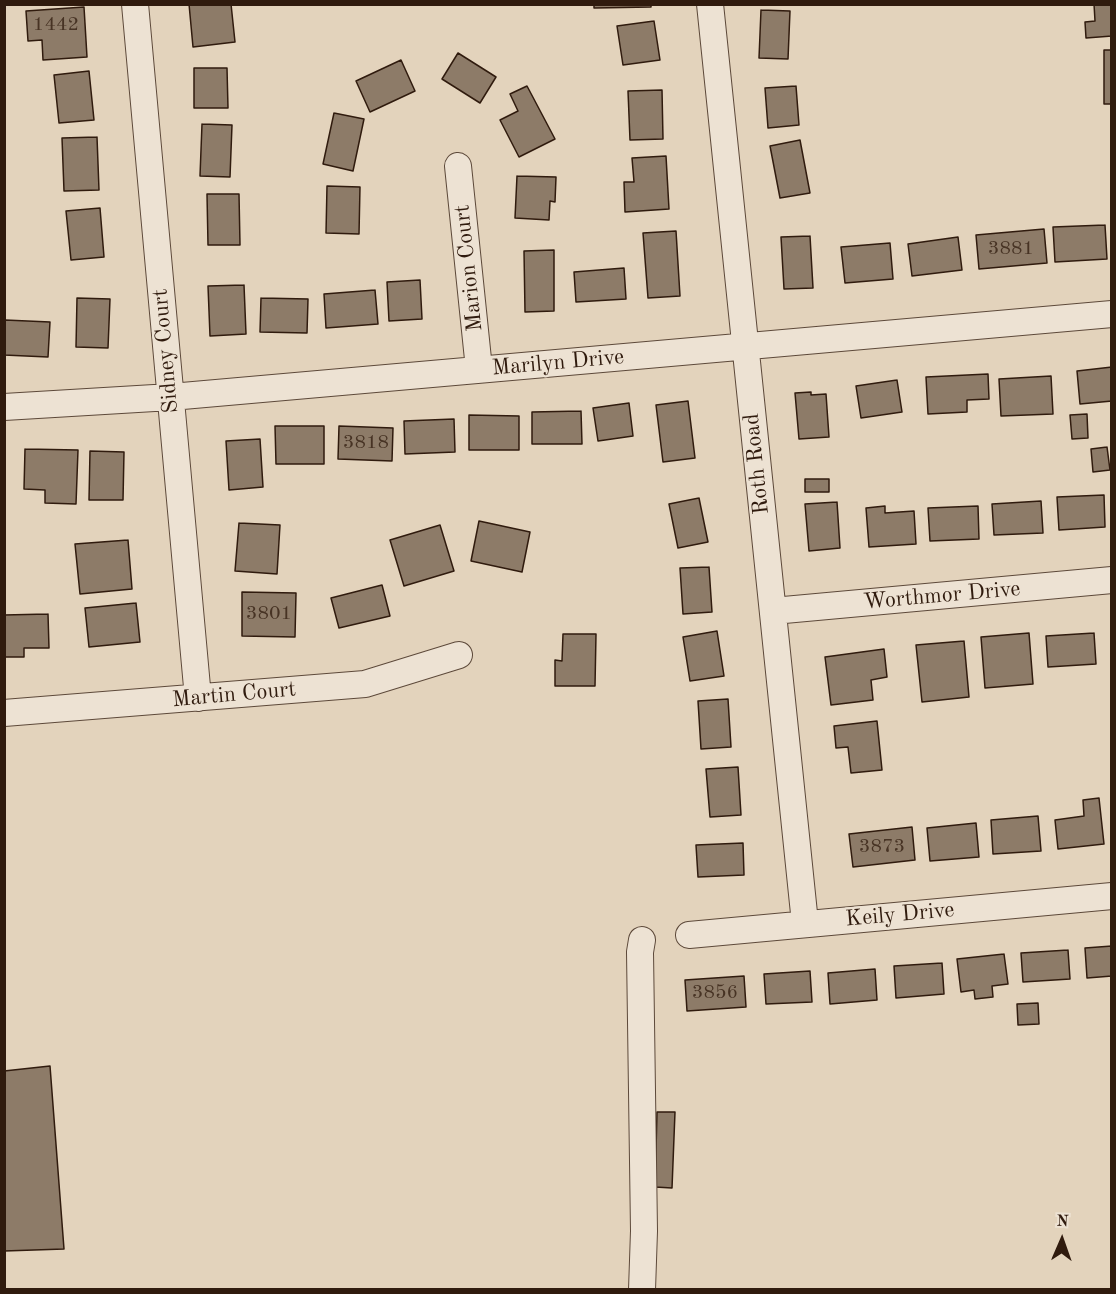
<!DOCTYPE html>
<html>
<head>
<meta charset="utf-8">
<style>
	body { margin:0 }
	#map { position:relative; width:1116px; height:1294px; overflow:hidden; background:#e3d3bc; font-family:"Old Standard TT",serif }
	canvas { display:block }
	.frame { position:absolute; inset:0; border:6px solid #301b0e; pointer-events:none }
	.north { position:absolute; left:1032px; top:1210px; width:60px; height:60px; -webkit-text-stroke:4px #ede2d3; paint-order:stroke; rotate:2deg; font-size:16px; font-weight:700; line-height:24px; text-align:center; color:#301b0e }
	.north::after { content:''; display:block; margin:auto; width:21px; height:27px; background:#301b0e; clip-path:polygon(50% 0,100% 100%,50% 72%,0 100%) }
</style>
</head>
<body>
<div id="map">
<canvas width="1116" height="1294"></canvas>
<div class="frame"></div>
<div class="north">N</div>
</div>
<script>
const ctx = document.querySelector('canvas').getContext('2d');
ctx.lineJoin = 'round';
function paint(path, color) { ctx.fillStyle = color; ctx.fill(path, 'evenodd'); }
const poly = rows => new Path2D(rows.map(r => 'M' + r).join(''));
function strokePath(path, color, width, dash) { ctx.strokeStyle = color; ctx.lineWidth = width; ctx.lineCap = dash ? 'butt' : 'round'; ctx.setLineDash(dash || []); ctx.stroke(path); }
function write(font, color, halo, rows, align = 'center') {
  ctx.font = font + ' "Old Standard TT",serif'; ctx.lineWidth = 4.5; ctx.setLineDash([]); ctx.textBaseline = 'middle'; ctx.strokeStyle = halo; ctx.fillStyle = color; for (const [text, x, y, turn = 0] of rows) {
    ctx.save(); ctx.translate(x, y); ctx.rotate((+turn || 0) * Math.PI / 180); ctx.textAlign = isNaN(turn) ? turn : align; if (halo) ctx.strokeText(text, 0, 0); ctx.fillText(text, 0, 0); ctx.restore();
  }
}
const building = poly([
	[189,4,231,4,235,42,193,47,189,4],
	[594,4,651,4,651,7,594,8,594,4],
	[1094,4,1112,4,1112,36,1086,38,1085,22,1095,21,1094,4],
	[84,7,87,57,43,60,42,40,28,41,26,11,84,7],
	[761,10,790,11,788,59,759,58,761,10],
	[654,21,660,60,623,65,617,26,654,21],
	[1104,50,1112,50,1112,104,1104,104,1104,50],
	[458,53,496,77,480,103,442,79,458,53],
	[401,60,415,91,370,112,356,81,401,60],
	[194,68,227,68,228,108,194,108,194,68],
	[89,71,94,120,59,123,54,75,89,71],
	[527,86,555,139,519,157,500,120,518,111,510,94,527,86],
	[796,86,799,125,768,128,765,88,796,86],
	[662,90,663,139,630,140,628,91,662,90],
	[334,113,364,119,353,171,323,164,334,113],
	[202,124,232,125,230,177,200,176,202,124],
	[97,137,99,190,64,191,62,138,97,137],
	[800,140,810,193,780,198,770,146,800,140],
	[666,156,669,209,625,212,624,182,634,182,632,158,666,156],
	[517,176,556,177,555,202,550,201,549,220,515,218,517,176],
	[327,186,360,187,359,234,326,233,327,186],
	[207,194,239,194,240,245,208,245,207,194],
	[100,208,104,257,71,260,66,211,100,208],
	[1105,225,1107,259,1055,262,1053,227,1105,225],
	[1044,229,1047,263,979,269,976,235,1044,229],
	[676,231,680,296,648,298,643,233,676,231],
	[810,236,813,288,784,289,781,237,810,236],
	[958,237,962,270,912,276,908,244,958,237],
	[890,243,893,279,845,283,841,247,890,243],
	[554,250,554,311,525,312,524,251,554,250],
	[624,268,626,299,576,302,574,272,624,268],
	[420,280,422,319,389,321,387,282,420,280],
	[244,285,246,334,210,336,208,286,244,285],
	[375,290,378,324,326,328,324,294,375,290],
	[77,298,110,299,108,348,76,347,77,298],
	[261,298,308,299,307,333,260,332,261,298],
	[5,320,50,322,48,357,4,355,5,320],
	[1112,367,1112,401,1080,404,1077,371,1112,367],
	[988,374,989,399,967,400,967,412,928,414,926,377,988,374],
	[1051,376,1053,414,1001,416,999,379,1051,376],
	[897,380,902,412,861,418,856,386,897,380],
	[811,392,811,395,826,394,829,437,799,439,795,393,811,392],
	[688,401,695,458,663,462,656,405,688,401],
	[629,403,633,436,598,441,593,408,629,403],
	[581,411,582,444,532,444,532,412,581,411],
	[1087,414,1088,438,1072,439,1070,415,1087,414],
	[469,415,519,416,519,450,469,450,469,415],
	[454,419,455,452,405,454,404,421,454,419],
	[275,426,324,426,324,464,276,464,275,426],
	[339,426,393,428,392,461,338,459,339,426],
	[260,439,263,487,229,490,226,441,260,439],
	[1107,447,1110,470,1093,472,1091,449,1107,447],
	[25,449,78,450,76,504,45,503,45,490,24,489,25,449],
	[90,451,124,452,123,500,89,500,90,451],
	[805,479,829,479,829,492,805,492,805,479],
	[1104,495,1105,527,1059,530,1057,497,1104,495],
	[699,498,708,542,678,548,669,504,699,498],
	[1041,501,1043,533,994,535,992,504,1041,501],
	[837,502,840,548,809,551,805,504,837,502],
	[885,506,885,513,914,511,916,544,869,547,866,508,885,506],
	[978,506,979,539,930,541,928,508,978,506],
	[479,521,530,532,522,572,471,561,479,521],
	[239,523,280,525,277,574,235,571,239,523],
	[440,525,454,571,404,586,390,540,440,525],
	[128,540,132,589,80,594,75,544,128,540],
	[709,567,712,612,683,614,680,568,709,567],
	[382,585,390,616,339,628,331,598,382,585],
	[242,592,296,593,295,637,242,636,242,592],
	[136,603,140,642,89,647,85,608,136,603],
	[48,614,49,648,24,648,24,657,4,657,4,615,48,614],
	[717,631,724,676,690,681,683,637,717,631],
	[1029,633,1033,684,985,688,981,637,1029,633],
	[1094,633,1096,664,1048,667,1046,636,1094,633],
	[563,634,596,634,595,686,555,686,555,660,562,661,563,634],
	[964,641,969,697,922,702,916,645,964,641],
	[884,649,887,677,871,680,873,700,831,705,825,657,884,649],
	[728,699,731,747,701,749,698,701,728,699],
	[877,721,882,770,851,773,848,747,836,748,834,726,877,721],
	[738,767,741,815,710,817,706,769,738,767],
	[1099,798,1104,844,1058,849,1055,820,1084,816,1083,800,1099,798],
	[1038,816,1041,851,993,854,991,820,1038,816],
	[976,823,979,857,930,861,927,828,976,823],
	[912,827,915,860,853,867,849,834,912,827],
	[743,843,744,875,698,877,696,845,743,843],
	[1112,946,1112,976,1087,978,1085,948,1112,946],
	[1068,950,1070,979,1023,982,1021,953,1068,950],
	[1004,954,1008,984,992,986,993,997,975,999,974,990,961,992,957,959,1004,954],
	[942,963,944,994,896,998,894,966,942,963],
	[875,969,877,1000,830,1004,828,973,875,969],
	[810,971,812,1002,766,1004,764,974,810,971],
	[744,976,746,1007,687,1011,685,980,744,976],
	[1038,1003,1039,1024,1018,1025,1017,1004,1038,1003],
	[50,1066,64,1249,4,1251,4,1071,50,1066],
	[657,1112,675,1112,672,1188,655,1187,657,1112]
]);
const minor = poly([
	[135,4,198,698],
	[710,4,805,923],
	[458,166,479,369],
	[4,407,171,397,1112,314],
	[773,611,1112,580],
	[4,713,365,684,459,655],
	[689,935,1112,896],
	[642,1290,644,1231,640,952,642,940]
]);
const numberNames = [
	["1442",56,25],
	["3881",1011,249],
	["3818",366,443],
	["3801",269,614],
	["3873",882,847],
	["3856",715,993]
];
const streetNames = [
	["Marion Court",469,268,-96],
	["Sidney Court",166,351,-95],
	["Marilyn Drive",558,363,-5],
	["Roth Road",757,464,-96],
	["Worthmor Drive",942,596,-5],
	["Martin Court",234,695,-5],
	["Keily Drive",900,915,-5]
];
paint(building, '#8d7b68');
strokePath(building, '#301b0e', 1.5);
strokePath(minor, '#5d493a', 28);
strokePath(minor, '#ede2d3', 26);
write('20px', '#473324', null, numberNames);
write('22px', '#301b0e', '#ede2d3', streetNames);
</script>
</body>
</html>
